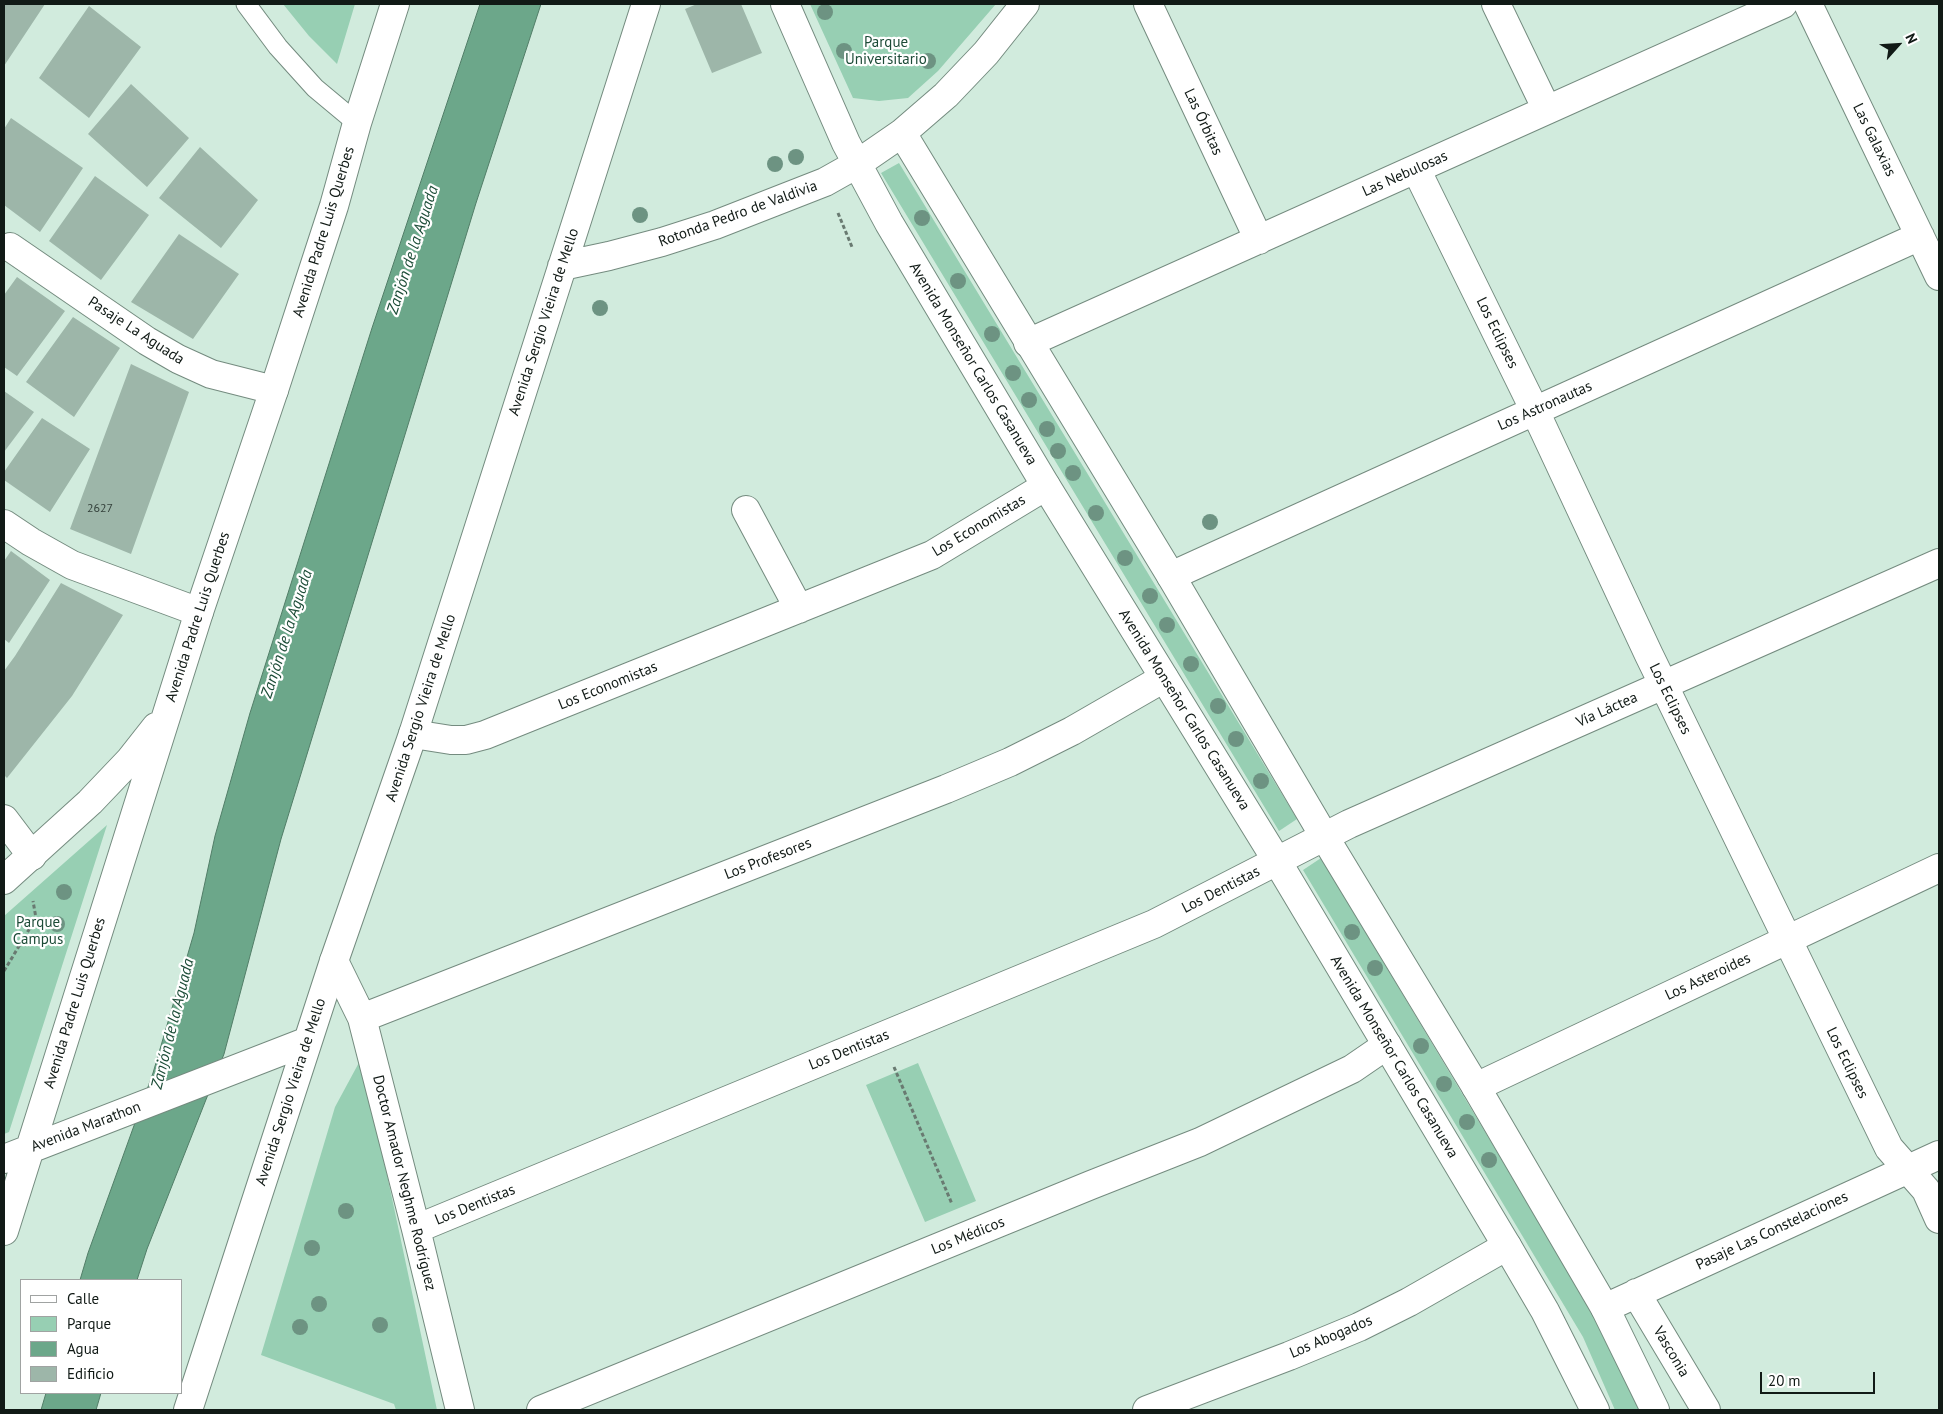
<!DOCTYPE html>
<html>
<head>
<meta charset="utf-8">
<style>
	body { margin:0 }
	#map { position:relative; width:1943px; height:1414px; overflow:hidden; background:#d1ebdd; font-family:"PT Sans",sans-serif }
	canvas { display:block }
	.frame { position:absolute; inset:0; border:5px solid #111a16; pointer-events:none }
	.legend { position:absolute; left:20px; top:1279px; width:162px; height:115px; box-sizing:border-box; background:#fff; border:1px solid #a0a3a2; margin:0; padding:6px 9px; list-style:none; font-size:15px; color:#111a16 }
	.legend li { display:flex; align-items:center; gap:10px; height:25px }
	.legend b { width:25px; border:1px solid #a0a3a2 }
	.north { position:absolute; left:1873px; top:20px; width:50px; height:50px; -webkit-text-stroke:4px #fff; paint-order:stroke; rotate:64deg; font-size:14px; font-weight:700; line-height:20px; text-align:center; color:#111a16 }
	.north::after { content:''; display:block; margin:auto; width:18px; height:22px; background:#111a16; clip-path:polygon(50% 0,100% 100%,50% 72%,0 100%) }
	.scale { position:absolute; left:1760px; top:1372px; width:115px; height:22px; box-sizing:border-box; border:2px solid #111a16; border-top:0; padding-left:6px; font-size:15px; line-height:18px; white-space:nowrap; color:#111a16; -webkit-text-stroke:4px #fff; paint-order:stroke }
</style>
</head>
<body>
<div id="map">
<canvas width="1943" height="1414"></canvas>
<div class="frame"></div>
<ul class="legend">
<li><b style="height:6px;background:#fff"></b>Calle</li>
<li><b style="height:14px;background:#97cfb3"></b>Parque</li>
<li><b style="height:14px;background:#6ca78a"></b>Agua</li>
<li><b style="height:14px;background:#9db6a9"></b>Edificio</li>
</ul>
<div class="north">N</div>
<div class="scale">20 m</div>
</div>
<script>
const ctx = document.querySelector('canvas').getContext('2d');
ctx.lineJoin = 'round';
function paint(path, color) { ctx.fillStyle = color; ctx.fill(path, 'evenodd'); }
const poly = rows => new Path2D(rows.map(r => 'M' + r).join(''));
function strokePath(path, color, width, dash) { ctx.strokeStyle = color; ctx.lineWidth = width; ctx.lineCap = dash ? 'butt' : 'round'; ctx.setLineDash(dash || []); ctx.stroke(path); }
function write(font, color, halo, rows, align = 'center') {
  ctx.font = font + ' "PT Sans",sans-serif'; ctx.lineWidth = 4.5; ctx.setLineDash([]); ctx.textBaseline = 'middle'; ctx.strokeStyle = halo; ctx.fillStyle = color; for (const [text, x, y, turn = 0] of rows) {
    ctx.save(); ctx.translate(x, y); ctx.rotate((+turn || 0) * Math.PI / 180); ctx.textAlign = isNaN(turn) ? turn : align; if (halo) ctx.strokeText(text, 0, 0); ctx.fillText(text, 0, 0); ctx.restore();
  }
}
const green = poly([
	[283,4,355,4,337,64,309,36],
	[810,4,996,4,938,71,908,98,879,101,853,98],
	[899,163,1297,819,1279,831,881,173],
	[107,825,9,1132,4,1134,4,916],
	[1321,858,1603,1329,1639,1410,1615,1410,1583,1337,1303,870],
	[362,1057,437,1410,396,1410,394,1404,261,1355,335,1107],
	[918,1063,976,1201,925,1222,866,1085]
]);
const water = poly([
	[480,4,541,4,476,203,281,839,224,1054,147,1249,137,1280,80,1280,88,1253,153,1073,194,933,215,836,250,713,372,328,480,4],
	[46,1393,101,1393,96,1410,41,1410,46,1393]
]);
const building = poly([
	[4,4,45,4,4,66],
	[697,4,741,4,762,53,712,73,685,9],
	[89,6,141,47,89,118,39,78],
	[131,84,189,138,147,187,88,134],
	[11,118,83,168,40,232,4,205,4,129],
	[200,147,258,200,221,248,159,198],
	[95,176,149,215,101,280,49,241],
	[179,234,239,274,193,339,131,302],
	[17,277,65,311,17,376,4,367,4,295],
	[73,317,120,348,74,417,26,382],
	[131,364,189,392,131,554,70,529],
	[4,391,34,412,4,452],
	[42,418,90,449,50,512,4,480,4,472],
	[11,551,50,580,9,643,4,639,4,561],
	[61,583,123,615,72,696,7,778,4,775,4,671,15,656]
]);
const path = poly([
	[838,213,852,247],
	[4,971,36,918,33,901],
	[894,1067,952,1204]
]);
const service = poly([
	[246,4,278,47,315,88,357,123]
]);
const minor = poly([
	[1148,4,1259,240],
	[1496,4,1547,110],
	[1808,4,1939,276],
	[1416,169,1535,411,1649,655,1889,1148,1926,1190,1939,1219],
	[10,247,147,341,178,359,211,374,274,390],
	[1028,343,1783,4],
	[746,510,799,609],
	[4,524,31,542,72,565,199,612],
	[1171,576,1920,236],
	[413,734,451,740,466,740,485,735,932,555,1046,486],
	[4,819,32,856],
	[334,961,362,1018,416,1229,460,1410],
	[362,1018,946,789,1010,762,1072,731,1164,678],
	[1476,1087,1939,868],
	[416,1229,1154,924,1349,824,1939,563],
	[1636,1293,1706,1410],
	[1605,1308,1939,1155],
	[541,1410,1091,1185,1200,1142,1352,1069,1387,1045],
	[1147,1410,1289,1356,1359,1327,1409,1302,1507,1246]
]);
const secondary = poly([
	[785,4,846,143,889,223,1046,486,1277,861,1507,1246,1545,1311,1595,1410],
	[902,133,1171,576,1324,836,1476,1087,1605,1308,1655,1410],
	[562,266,609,256,662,242,715,225,825,182,857,164,902,133,946,95,986,53,1025,4],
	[4,880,90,802,130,760,156,727],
	[4,1159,308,1041],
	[4,1231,199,612,274,390,334,206,357,123,395,4],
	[188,1410,334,961,413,734,646,4]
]);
const trees = [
	[825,12],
	[844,51],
	[928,61],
	[796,157],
	[775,164],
	[640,215],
	[922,218],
	[958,281],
	[600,308],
	[992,334],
	[1013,373],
	[1029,400],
	[1047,429],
	[1058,451],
	[1073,473],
	[1096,513],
	[1210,522],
	[1125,558],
	[1150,596],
	[1167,625],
	[1191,664],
	[1218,706],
	[1236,739],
	[1261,781],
	[64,892],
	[57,924],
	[1352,932],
	[1375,968],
	[1421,1046],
	[1444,1084],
	[1467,1122],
	[1489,1160],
	[346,1211],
	[312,1248],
	[319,1304],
	[380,1325],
	[300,1327]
];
const numberNames = [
	["2627",100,509]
];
const parkNames = [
	["Parque",886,43],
	["Universitario",886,60],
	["Parque",38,923],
	["Campus",38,940]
];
const streetNames = [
	["Las Órbitas",1203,122,65],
	["Las Galaxias",1874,140,64],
	["Las Nebulosas",1405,174,-24],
	["Rotonda Pedro de Valdivia",738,214,-20],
	["Avenida Padre Luis Querbes",324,232,-73],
	["Avenida Sergio Vieira de Mello",544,322,-72],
	["Pasaje La Aguada",136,331,33],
	["Los Eclipses",1497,333,64],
	["Avenida Monseñor Carlos Casanueva",973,364,59],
	["Los Astronautas",1545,406,-24],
	["Los Economistas",979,526,-31],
	["Avenida Padre Luis Querbes",198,617,-72],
	["Los Economistas",608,686,-22],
	["Los Eclipses",1670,699,64],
	["Avenida Sergio Vieira de Mello",421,708,-72],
	["Avenida Monseñor Carlos Casanueva",1184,710,58],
	["Vía Láctea",1607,710,-24],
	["Los Profesores",768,859,-21],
	["Los Dentistas",1221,890,-27],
	["Los Asteroides",1708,977,-25],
	["Avenida Padre Luis Querbes",75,1003,-73],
	["Los Dentistas",849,1050,-22],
	["Avenida Monseñor Carlos Casanueva",1394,1057,59],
	["Los Eclipses",1847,1063,64],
	["Avenida Sergio Vieira de Mello",291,1092,-72],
	["Avenida Marathon",86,1127,-21],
	["Doctor Amador Neghme Rodríguez",404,1183,76],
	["Los Dentistas",475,1205,-22],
	["Pasaje Las Constelaciones",1772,1231,-25],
	["Los Médicos",968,1236,-22],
	["Los Abogados",1331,1337,-23],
	["Vasconia",1671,1352,59]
];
const waterNames = [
	["Zanjón de la Aguada",413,250,-72],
	["Zanjón de la Aguada",287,634,-72],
	["Zanjón de la Aguada",173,1024,-76]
];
paint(green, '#97cfb3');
paint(water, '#6ca78a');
strokePath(water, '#517d67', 1);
paint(building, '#9db6a9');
strokePath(service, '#748b7f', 21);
strokePath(minor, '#748b7f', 30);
strokePath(secondary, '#748b7f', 30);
strokePath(path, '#697a71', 3, [4, 2.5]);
strokePath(service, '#fff', 19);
strokePath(minor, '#fff', 28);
strokePath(secondary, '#fff', 28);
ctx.fillStyle = '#6d9382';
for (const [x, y] of trees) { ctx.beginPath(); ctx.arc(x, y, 8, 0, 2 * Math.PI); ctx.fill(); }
write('12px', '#34413b', null, numberNames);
write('15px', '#1c4b37', '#fff', parkNames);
write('15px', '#111a16', '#fff', streetNames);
write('italic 16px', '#1c4c37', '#fff', waterNames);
</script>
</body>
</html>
